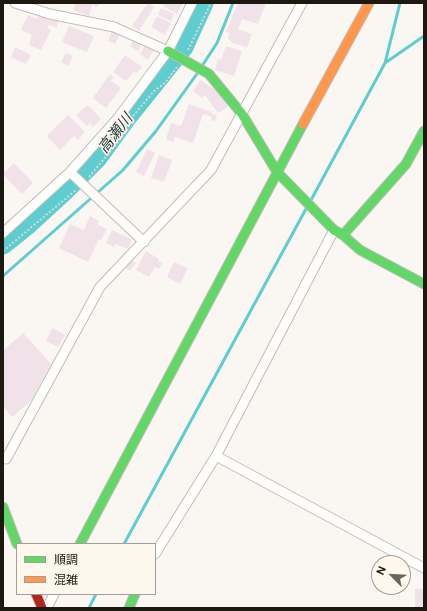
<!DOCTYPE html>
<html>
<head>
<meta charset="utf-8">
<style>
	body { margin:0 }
	#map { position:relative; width:427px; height:611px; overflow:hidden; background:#faf6f2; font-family:"DM Sans","Noto Sans JP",sans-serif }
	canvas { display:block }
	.frame { position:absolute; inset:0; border:4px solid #1d1810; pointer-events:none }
	.legend { position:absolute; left:16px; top:543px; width:140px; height:52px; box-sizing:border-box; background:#fef7ee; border:1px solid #a49e95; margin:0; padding:5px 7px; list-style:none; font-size:12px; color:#1d1810 }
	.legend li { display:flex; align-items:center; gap:8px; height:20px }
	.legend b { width:20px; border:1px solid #a49e95 }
	.north { position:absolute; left:371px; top:555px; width:40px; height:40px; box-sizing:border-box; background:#fef7ee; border:1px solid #a49e95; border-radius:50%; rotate:294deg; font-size:11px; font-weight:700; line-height:16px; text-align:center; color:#1d1810 }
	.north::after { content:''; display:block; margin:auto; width:14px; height:18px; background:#6a665f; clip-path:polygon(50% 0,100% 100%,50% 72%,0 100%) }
</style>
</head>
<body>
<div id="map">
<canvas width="427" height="611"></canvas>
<div class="frame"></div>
<ul class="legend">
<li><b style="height:5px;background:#63d668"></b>順調</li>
<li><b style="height:5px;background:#ff974d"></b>混雑</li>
</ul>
<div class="north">N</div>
</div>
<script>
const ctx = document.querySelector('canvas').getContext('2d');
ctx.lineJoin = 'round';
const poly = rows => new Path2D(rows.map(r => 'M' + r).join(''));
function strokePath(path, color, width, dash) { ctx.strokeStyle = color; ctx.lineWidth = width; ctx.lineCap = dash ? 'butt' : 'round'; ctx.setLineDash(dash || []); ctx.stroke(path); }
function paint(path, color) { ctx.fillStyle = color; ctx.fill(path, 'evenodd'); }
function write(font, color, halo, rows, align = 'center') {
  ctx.font = font + ' "DM Sans","Noto Sans JP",sans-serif'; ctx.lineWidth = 3.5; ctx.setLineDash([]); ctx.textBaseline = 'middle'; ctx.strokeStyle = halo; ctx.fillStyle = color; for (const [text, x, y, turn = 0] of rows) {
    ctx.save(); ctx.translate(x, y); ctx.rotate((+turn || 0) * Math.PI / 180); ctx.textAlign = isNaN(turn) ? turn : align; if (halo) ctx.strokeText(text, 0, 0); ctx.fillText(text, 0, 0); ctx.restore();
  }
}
const stream = poly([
	[385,63,424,36],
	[202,66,217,43,233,3],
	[310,202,385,63,400,3],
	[3,276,123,170,156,131,199,71],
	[124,544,307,207],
	[89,608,96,594]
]);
const river = poly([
	[3,245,28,225,64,192,98,158,127,118,184,47,204,3]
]);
const building = poly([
	[76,3,99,3,97,7,92,5,89,16,73,10],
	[148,3,154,7,139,31,132,26],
	[165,3,183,3,177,14,163,6],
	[238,3,266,3,258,24,242,19,238,29,252,34,247,47,233,43,228,39,230,33,226,32],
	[161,8,174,14,171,21,158,15],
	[40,13,58,17,57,27,49,25,47,28,51,30,41,50,29,45,32,35,21,30,28,15,37,19],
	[157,16,171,23,165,35,151,27],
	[69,26,94,36,87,52,62,42],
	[112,31,120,34,115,44,108,41],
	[135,37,143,42,138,51,130,46],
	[147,43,155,49,148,60,140,54],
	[226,46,242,51,234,76,215,70,218,59,221,60],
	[15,47,31,55,26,64,11,57],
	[66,53,73,56,68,66,61,62],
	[125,55,142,67,137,73,134,71,126,81,113,72],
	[110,74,114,77,111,81,121,88,106,108,93,98],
	[200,80,219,92,228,107,218,113,205,95,202,98,193,91],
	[189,104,212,112,212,114,217,115,215,121,211,120,212,117,203,114,193,143,175,137,173,142,166,139,171,123,181,126],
	[88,105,101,119,93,127,90,123,87,126,76,115],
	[68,115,85,132,78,140,74,136,60,150,47,136],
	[147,149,155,153,144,176,136,172],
	[159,155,172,160,164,182,151,178],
	[14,163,33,183,22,194,3,174],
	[90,216,99,221,98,225,107,229,101,240,99,239,88,262,59,248,70,224,84,230],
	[112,230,132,239,128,249,115,244,114,247,106,243],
	[146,251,159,259,158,261,162,263,159,269,155,267,149,277,136,270],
	[131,260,136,263,130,271,125,267],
	[174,262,188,268,180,284,167,277],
	[52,328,65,335,58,347,46,341],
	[23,333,51,364,31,401,12,417,3,407,3,351],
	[415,589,424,589,424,608,415,608]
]);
const path = poly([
	[188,50,211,3],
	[89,177,127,131,133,116,154,91,165,83,177,67],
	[3,251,76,190]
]);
const street = poly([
	[15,3,50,14,114,27,168,51],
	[70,172,144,242],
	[3,233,70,172,118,118,168,51,192,3],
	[216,456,424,568],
	[6,459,100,287,211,170,302,3],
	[155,554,216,456,334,230],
	[47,608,54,594]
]);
const fast = poly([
	[168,51,209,74,242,114,277,172,334,230,343,235,360,250,424,284],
	[343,235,406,164,424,131],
	[3,507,17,544],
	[80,544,303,124],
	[129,608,135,594]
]);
const slow = poly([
	[303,124,369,3]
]);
const jam = poly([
	[36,594,42,608]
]);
const waterNames = [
	["高瀬川",116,134,-52]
];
strokePath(stream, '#5dcdcf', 3);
strokePath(river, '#5dcdcf', 19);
paint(building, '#f1e2ea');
strokePath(street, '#c3beb9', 11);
strokePath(fast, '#c3beb9', 11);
strokePath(slow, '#c3beb9', 11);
strokePath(jam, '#c3beb9', 11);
strokePath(path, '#d9d7d6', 2, [2, 2]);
strokePath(street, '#fefefd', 9);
strokePath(fast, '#63d668', 9);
strokePath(slow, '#ff974d', 9);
strokePath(jam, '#b3261e', 9);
write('italic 15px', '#1f3738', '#fef7ee', waterNames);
</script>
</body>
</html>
